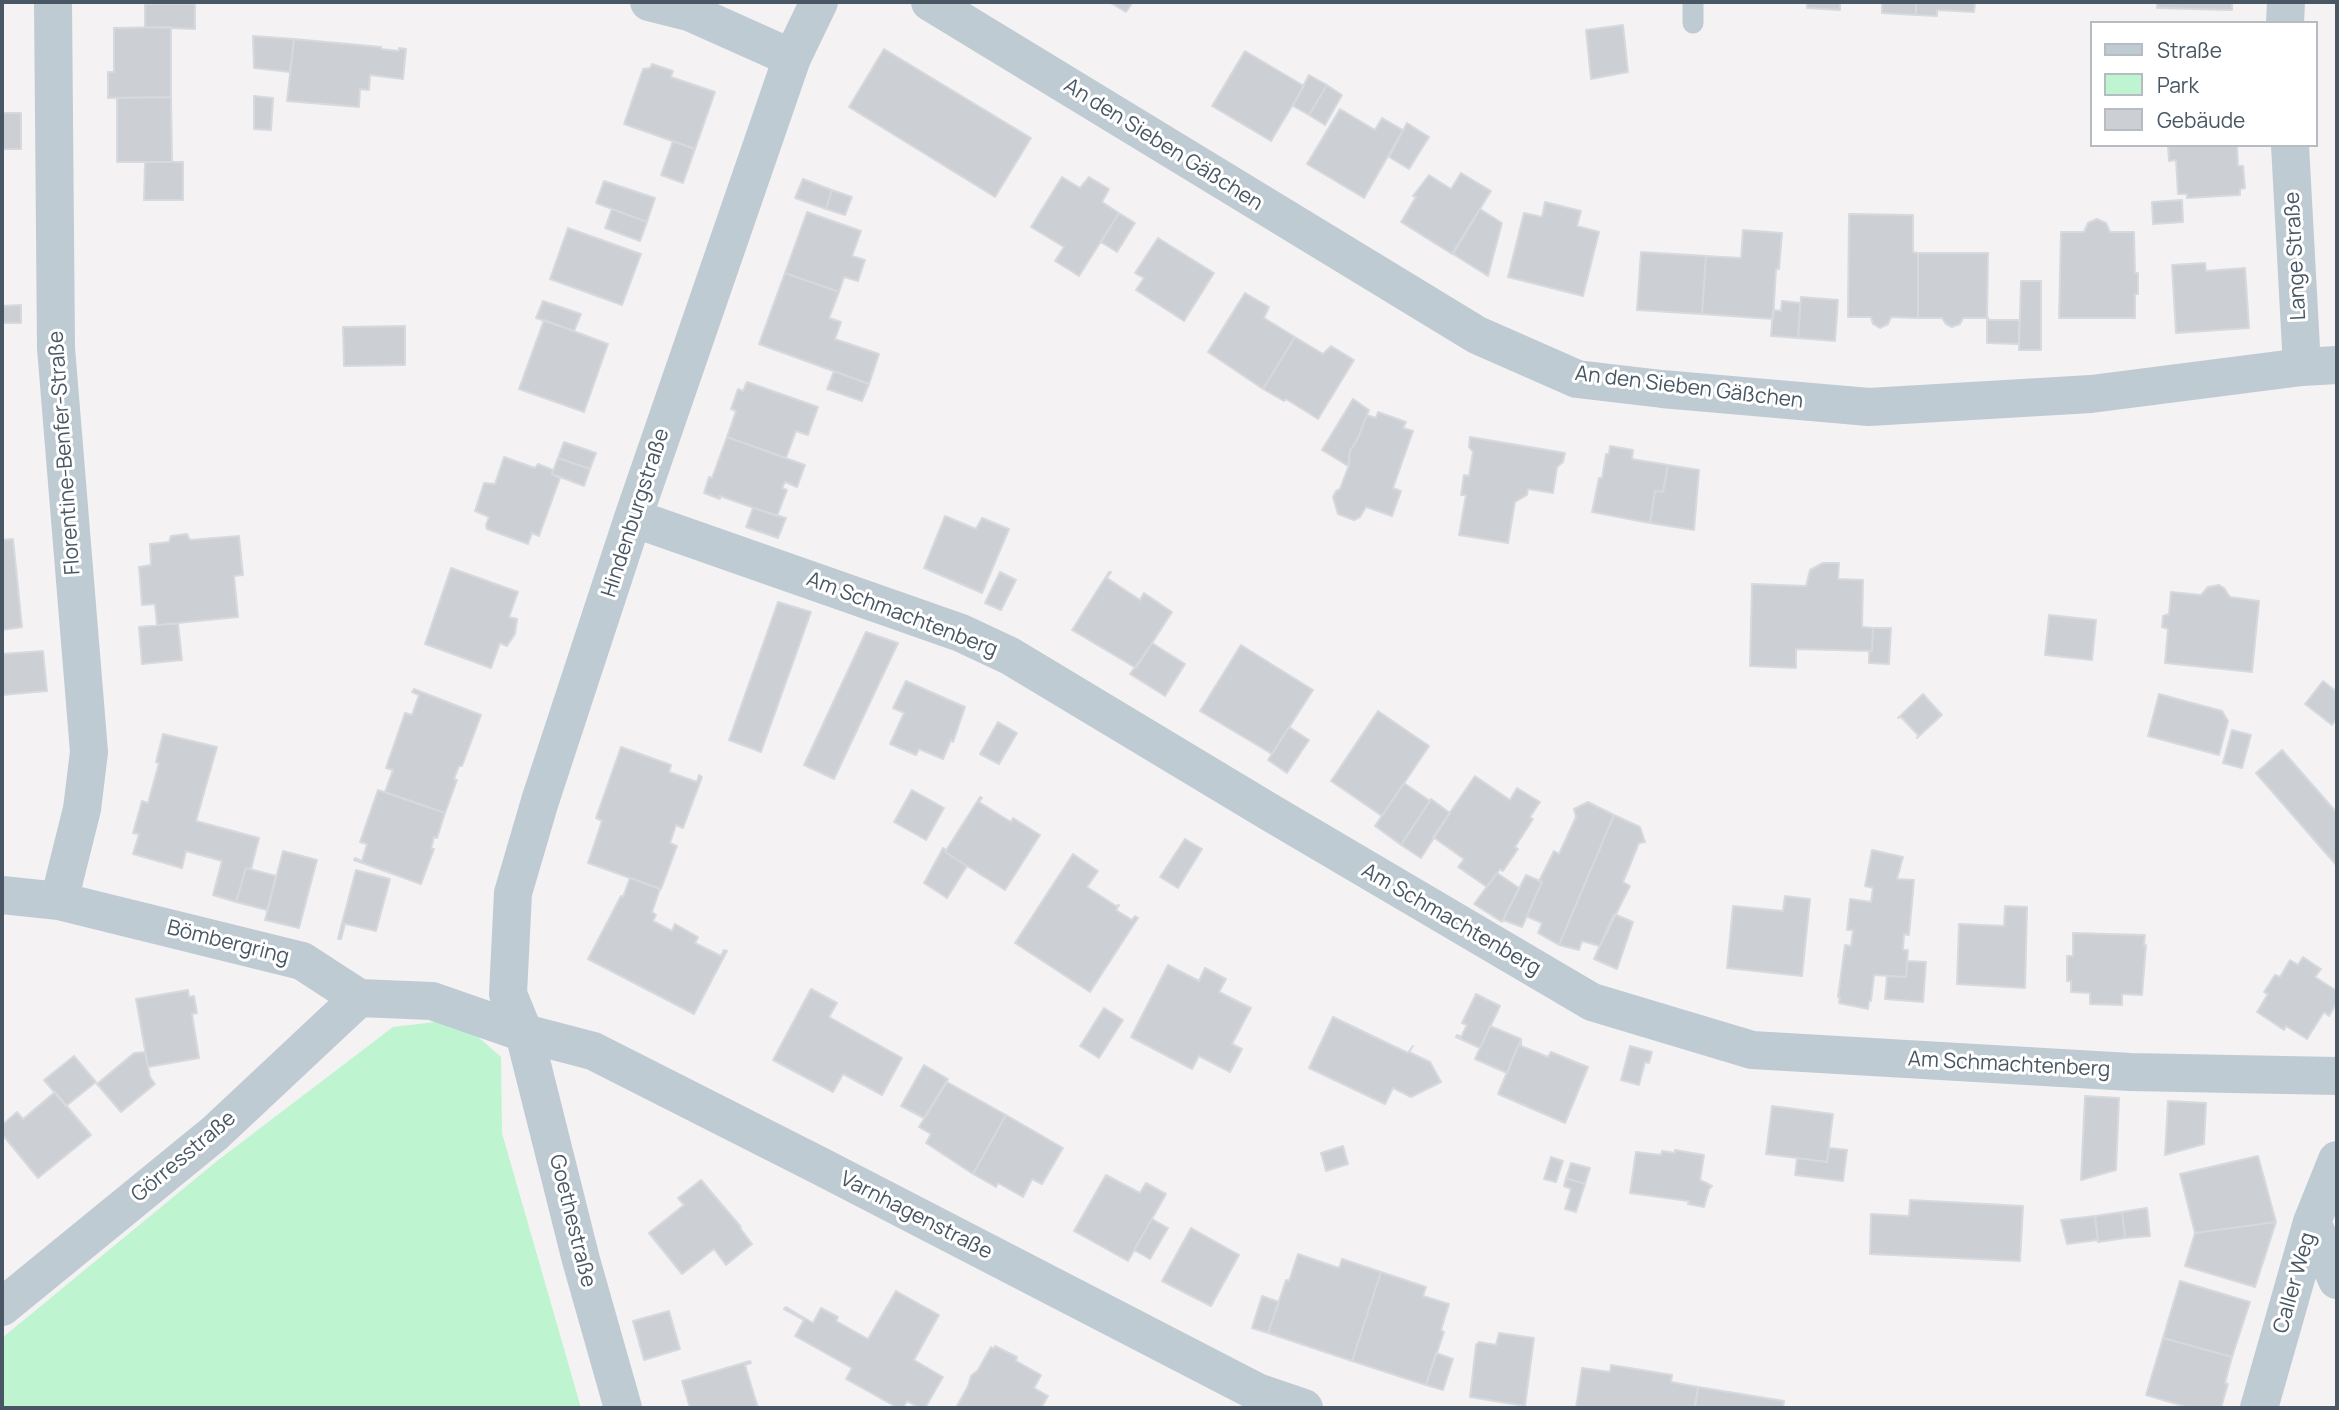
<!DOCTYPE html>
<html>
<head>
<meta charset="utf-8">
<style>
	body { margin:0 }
	#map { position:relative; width:2339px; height:1410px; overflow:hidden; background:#f5f2f3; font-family:Manrope,sans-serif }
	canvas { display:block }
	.frame { position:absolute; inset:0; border:4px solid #485763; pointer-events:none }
	.legend { position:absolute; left:2090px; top:21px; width:228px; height:126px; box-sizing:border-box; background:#fff; border:2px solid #b6bcc1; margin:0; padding:9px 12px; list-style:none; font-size:21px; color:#485763 }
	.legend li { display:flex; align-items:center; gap:14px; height:35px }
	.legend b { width:35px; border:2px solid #b6bcc1 }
</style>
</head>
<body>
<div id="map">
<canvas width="2339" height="1410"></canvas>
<div class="frame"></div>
<ul class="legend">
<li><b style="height:9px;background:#bfcbd3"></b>Straße</li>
<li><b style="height:19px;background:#bef5d0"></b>Park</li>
<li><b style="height:19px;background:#ccd0d5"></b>Gebäude</li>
</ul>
</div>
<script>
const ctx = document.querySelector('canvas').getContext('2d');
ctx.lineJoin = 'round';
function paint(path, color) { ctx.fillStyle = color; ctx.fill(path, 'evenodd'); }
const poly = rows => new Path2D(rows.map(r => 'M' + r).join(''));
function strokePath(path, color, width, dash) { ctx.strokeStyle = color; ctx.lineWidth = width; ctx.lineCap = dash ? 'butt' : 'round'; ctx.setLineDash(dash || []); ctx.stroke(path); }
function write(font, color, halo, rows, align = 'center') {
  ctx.font = font + ' Manrope,sans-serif'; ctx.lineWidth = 6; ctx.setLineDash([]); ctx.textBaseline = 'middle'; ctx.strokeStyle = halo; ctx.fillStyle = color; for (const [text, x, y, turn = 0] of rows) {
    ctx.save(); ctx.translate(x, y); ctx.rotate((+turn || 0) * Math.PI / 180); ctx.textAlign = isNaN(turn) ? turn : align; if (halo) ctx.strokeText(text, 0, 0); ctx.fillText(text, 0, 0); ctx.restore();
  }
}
const green = poly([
	[435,1022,476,1035,501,1057,502,1133,581,1408,2,1408,2,1338,217,1161,393,1027]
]);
const building = poly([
	[1109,2,1133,2,1126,12,1109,2],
	[1807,2,1840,2,1840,10,1807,8,1807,2],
	[1882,2,1916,2,1916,15,1882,13,1882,2],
	[1916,2,1975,2,1974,12,1937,10,1937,16,1916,15,1916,2],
	[2157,2,2232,2,2232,10,2157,8,2157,2],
	[145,4,195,4,195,29,145,27,145,4],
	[1623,25,1628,72,1591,79,1586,30,1623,25],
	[171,27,171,97,108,98,108,72,114,72,114,28,171,27],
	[253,36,294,39,290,72,254,68,253,36],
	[294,39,381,47,381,49,399,51,399,48,406,49,403,79,370,75,369,90,360,89,359,107,287,101,294,39],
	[884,49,1031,138,995,197,849,107,884,49],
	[1245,51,1304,86,1271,141,1212,106,1245,51],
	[652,64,673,71,671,77,715,92,695,149,624,124,643,69,650,68,652,64],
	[1309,75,1327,85,1309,115,1293,106,1309,75],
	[1327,85,1342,95,1325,125,1309,115,1327,85],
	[254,96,273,98,271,130,254,129,254,96],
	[171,97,172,162,117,162,117,98,171,97],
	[1340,109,1375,130,1382,118,1403,130,1364,198,1307,164,1340,109],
	[2,113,21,113,21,149,2,149,2,113],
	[1407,123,1429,137,1409,169,1389,157,1407,123],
	[673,141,695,149,683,183,661,175,673,141],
	[2168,145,2237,145,2238,166,2243,166,2245,188,2240,189,2240,195,2187,198,2187,194,2178,194,2176,160,2169,161,2168,145],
	[145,162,183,162,183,200,144,200,145,162],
	[1461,173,1491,191,1452,254,1401,222,1416,197,1413,196,1429,175,1451,189,1461,173],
	[1062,177,1080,188,1089,177,1109,189,1102,202,1119,213,1079,276,1055,261,1064,247,1031,227,1062,177],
	[803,179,832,190,826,209,795,198,803,179],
	[604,181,655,198,647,222,596,203,604,181],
	[832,190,852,197,845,215,826,209,832,190],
	[2182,200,2183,222,2153,224,2152,202,2182,200],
	[1545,202,1581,211,1577,226,1599,232,1583,296,1508,277,1524,213,1542,217,1545,202],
	[612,209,647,222,640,241,605,228,612,209],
	[1480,209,1502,223,1488,276,1453,254,1480,209],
	[807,212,861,231,852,256,865,260,858,281,844,277,839,292,785,273,807,212],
	[1119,213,1135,223,1117,252,1101,242,1119,213],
	[1849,214,1913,215,1913,252,1918,253,1918,318,1891,317,1888,324,1880,328,1873,324,1871,317,1848,317,1849,214],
	[2097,219,2106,223,2110,232,2134,232,2135,273,2138,273,2138,294,2135,294,2135,318,2059,318,2061,232,2084,232,2088,223,2097,219],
	[568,228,641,254,622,305,550,279,568,228],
	[1743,230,1782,233,1779,269,1776,269,1773,319,1702,314,1706,256,1741,258,1743,230],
	[1158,238,1214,273,1184,321,1136,290,1144,278,1135,273,1158,238],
	[1641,252,1706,256,1702,314,1637,310,1641,252],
	[1918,253,1988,253,1987,318,1963,318,1960,324,1952,327,1946,324,1942,318,1918,318,1918,253],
	[2205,263,2206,271,2245,268,2249,328,2176,333,2172,265,2205,263],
	[785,273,839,292,829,318,841,322,835,339,879,354,869,384,759,344,785,273],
	[2021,281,2041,281,2041,350,2019,350,2021,281],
	[1245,293,1269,307,1264,318,1295,337,1263,389,1208,352,1245,293],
	[1801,297,1838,300,1835,341,1798,338,1801,297],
	[543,301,581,314,574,331,536,318,543,301],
	[1782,301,1800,303,1798,338,1771,336,1773,310,1781,311,1782,301],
	[21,305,21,323,2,323,2,306,21,305],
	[1987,316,1989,320,2019,320,2019,344,1987,343,1987,316],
	[544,320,608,344,584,412,519,389,544,320],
	[405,326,405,365,344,366,343,327,405,326],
	[1295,337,1323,354,1331,346,1354,360,1318,419,1286,399,1284,401,1263,389,1295,337],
	[834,371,869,384,862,401,827,389,834,371],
	[747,382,818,407,808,435,796,431,786,458,727,437,736,411,731,409,738,389,743,391,747,382],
	[1353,399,1369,410,1357,440,1350,451,1348,466,1322,450,1353,399],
	[1378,412,1406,422,1403,428,1413,431,1393,488,1401,491,1392,516,1366,507,1360,517,1354,520,1338,514,1333,497,1336,491,1340,489,1349,465,1350,451,1357,440,1367,415,1376,418,1378,412],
	[727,437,805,465,797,487,785,482,782,488,787,490,777,516,720,496,720,499,704,493,709,477,712,478,727,437],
	[1470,437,1565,453,1563,462,1557,467,1553,493,1528,489,1527,495,1515,502,1508,543,1459,535,1466,495,1461,495,1464,475,1469,476,1473,452,1469,447,1470,437],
	[564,442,596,453,590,469,558,458,564,442],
	[1610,446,1633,450,1632,459,1668,465,1663,492,1655,491,1650,523,1592,512,1599,478,1602,478,1606,454,1609,454,1610,446],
	[504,457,535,468,538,464,553,470,552,474,560,478,539,536,532,533,528,544,487,529,486,525,489,517,475,511,484,483,495,484,504,457],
	[558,458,590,469,584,486,552,474,558,458],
	[1668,465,1699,470,1694,530,1650,523,1655,491,1663,492,1668,465],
	[753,508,786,518,778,538,746,527,753,508],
	[945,516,976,529,982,518,1009,529,982,593,924,568,945,516],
	[187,534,190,540,239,536,243,575,234,576,238,617,157,625,155,604,142,605,139,567,151,565,150,544,169,542,171,536,187,534],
	[13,539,22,627,2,630,2,540,13,539],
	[1823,563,1839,563,1838,579,1863,580,1862,627,1873,628,1872,651,1796,649,1796,668,1750,666,1752,584,1806,586,1810,570,1823,563],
	[451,568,518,592,509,617,517,619,515,634,507,646,500,643,491,668,425,644,451,568],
	[1000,572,1016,580,1001,610,985,603,1000,572],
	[1109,572,1111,572,1107,578,1140,600,1144,593,1172,612,1136,668,1072,630,1109,572],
	[2219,585,2224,588,2230,597,2259,601,2252,672,2165,663,2168,629,2162,627,2163,616,2169,614,2171,592,2201,595,2208,587,2219,585],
	[778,602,811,612,761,752,729,740,778,602],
	[2049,615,2096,620,2092,660,2045,655,2049,615],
	[178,623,182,660,142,664,139,627,178,623],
	[1873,628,1891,628,1889,664,1869,663,1869,651,1872,651,1873,628],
	[866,632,898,643,834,779,804,765,866,632],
	[1152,643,1185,664,1165,696,1130,674,1152,643],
	[1241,645,1313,690,1272,754,1200,711,1241,645],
	[43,651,47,691,2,695,2,654,43,651],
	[906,681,965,707,953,742,951,740,943,759,919,749,916,755,890,744,904,713,893,708,906,681],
	[2323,681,2337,692,2337,718,2332,725,2305,704,2323,681],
	[414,689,481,715,462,766,459,766,454,779,457,780,445,813,385,792,393,770,386,768,405,713,412,715,419,695,412,692,414,689],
	[1923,694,1942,715,1917,738,1918,735,1901,717,1898,718,1923,694],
	[2159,694,2222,711,2228,721,2219,755,2148,736,2159,694],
	[1378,711,1429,746,1382,816,1331,781,1378,711],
	[998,722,1017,733,999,764,980,754,998,722],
	[1289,727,1309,740,1287,773,1268,760,1289,727],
	[2232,730,2251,735,2242,768,2223,763,2232,730],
	[163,734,217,747,196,821,259,838,251,869,246,868,236,902,213,895,222,861,186,851,182,868,133,854,139,834,133,833,142,801,148,803,159,763,156,762,163,734],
	[621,747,671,765,669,772,697,782,699,775,702,777,683,828,676,825,670,843,677,846,661,889,588,863,602,821,596,818,621,747],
	[2282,750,2337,813,2337,866,2256,773,2282,750],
	[1475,776,1510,800,1517,788,1540,802,1530,817,1533,819,1515,847,1518,849,1503,871,1500,869,1487,887,1458,867,1464,859,1433,837,1475,776],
	[1404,783,1430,801,1401,845,1375,826,1404,783],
	[378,790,445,813,437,838,434,837,431,849,434,849,421,884,354,860,355,858,362,861,367,844,360,842,378,790],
	[912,790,944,808,926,840,894,822,912,790],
	[980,797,982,798,979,802,1011,822,1013,818,1040,835,1005,890,945,852,980,797],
	[1431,799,1450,813,1421,858,1401,845,1431,799],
	[1588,802,1614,815,1559,945,1538,933,1542,923,1528,917,1528,913,1542,882,1539,881,1554,851,1559,854,1576,817,1574,809,1588,802],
	[1614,815,1640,827,1645,842,1639,843,1623,882,1630,886,1600,946,1582,941,1579,950,1559,945,1614,815],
	[1185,839,1202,849,1178,888,1160,877,1185,839],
	[943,848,946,850,945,852,967,866,947,898,924,883,943,848],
	[1872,850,1903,857,1897,879,1914,880,1909,935,1904,934,1903,950,1908,950,1906,977,1874,975,1871,1001,1869,1001,1868,1009,1839,1003,1840,997,1838,997,1845,945,1851,946,1853,930,1847,930,1850,899,1871,902,1873,888,1865,886,1872,850],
	[283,851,317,860,299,928,265,920,283,851],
	[1073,854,1098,871,1087,887,1116,906,1119,905,1116,910,1132,920,1135,916,1138,918,1090,992,1015,943,1073,854],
	[246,868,276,876,267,910,236,902,246,868],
	[356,870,390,879,376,931,342,923,356,870],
	[1497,873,1519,888,1502,922,1474,904,1497,873],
	[1526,875,1542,882,1522,927,1503,920,1526,875],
	[630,878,660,889,652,912,656,915,653,921,672,931,675,924,698,937,695,943,721,956,724,950,727,951,694,1014,588,959,621,896,623,897,630,878],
	[1785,896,1810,899,1802,976,1727,968,1733,906,1783,911,1785,896],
	[2005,906,2027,907,2025,988,1957,984,1959,924,2004,926,2005,906],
	[1614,914,1633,922,1617,969,1594,959,1614,914],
	[342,923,345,924,341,939,338,939,342,923],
	[2073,933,2145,935,2144,945,2146,945,2142,995,2122,994,2122,1005,2090,1004,2090,993,2071,992,2071,981,2067,981,2067,956,2073,956,2073,933],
	[2303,957,2321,969,2315,977,2337,991,2337,1002,2329,1016,2324,1012,2307,1039,2286,1026,2284,1030,2257,1012,2268,994,2264,992,2275,975,2280,977,2290,960,2298,965,2303,957],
	[1907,961,1926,962,1923,1002,1885,999,1887,976,1906,977,1907,961],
	[1168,965,1199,981,1205,968,1226,979,1219,992,1251,1008,1232,1044,1242,1049,1230,1072,1199,1056,1192,1069,1131,1037,1168,965],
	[811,989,837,1003,829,1017,902,1058,882,1095,843,1074,833,1092,773,1060,811,989],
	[188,990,189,997,194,996,197,1013,192,1014,199,1058,148,1067,136,999,188,990],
	[1476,994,1500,1006,1480,1048,1456,1037,1457,1035,1461,1037,1467,1025,1462,1023,1476,994],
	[1104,1008,1123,1020,1099,1058,1080,1046,1104,1008],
	[1333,1017,1408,1053,1413,1046,1409,1052,1430,1062,1441,1082,1411,1097,1393,1088,1385,1104,1309,1068,1333,1017],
	[1490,1026,1521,1039,1507,1073,1475,1059,1490,1026],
	[1521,1039,1521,1046,1548,1057,1551,1052,1588,1067,1565,1123,1498,1094,1521,1039],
	[1630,1046,1652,1052,1649,1063,1645,1062,1639,1085,1621,1080,1630,1046],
	[145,1052,150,1077,155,1084,121,1112,97,1084,134,1053,145,1052],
	[74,1056,96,1082,66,1106,44,1080,74,1056],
	[924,1065,948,1079,924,1118,901,1106,924,1065],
	[947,1082,1006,1115,973,1174,926,1143,931,1134,919,1127,947,1082],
	[55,1092,91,1135,38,1178,2,1134,2,1125,17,1112,23,1119,55,1092],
	[2085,1096,2119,1098,2116,1170,2081,1180,2085,1096],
	[2168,1101,2206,1103,2204,1144,2165,1155,2168,1101],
	[1772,1106,1833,1114,1827,1162,1766,1154,1772,1106],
	[1006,1115,1063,1148,1042,1184,1032,1179,1023,1197,998,1183,996,1187,973,1174,1006,1115],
	[1343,1146,1348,1164,1326,1171,1321,1153,1343,1146],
	[1829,1148,1847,1150,1843,1181,1795,1175,1797,1158,1827,1162,1829,1148],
	[1675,1150,1704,1155,1700,1180,1712,1186,1709,1189,1704,1207,1688,1204,1689,1201,1630,1193,1636,1152,1661,1155,1662,1151,1675,1153,1675,1150],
	[2258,1156,2276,1222,2195,1233,2180,1174,2258,1156],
	[1551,1157,1563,1161,1556,1182,1544,1179,1551,1157],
	[1571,1163,1590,1168,1585,1184,1566,1178,1571,1163],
	[1106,1175,1140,1193,1146,1183,1166,1194,1128,1261,1074,1231,1106,1175],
	[1566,1178,1585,1184,1576,1212,1565,1209,1571,1189,1564,1186,1566,1178],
	[701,1180,741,1227,740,1228,752,1244,726,1265,714,1249,682,1274,649,1233,684,1205,678,1198,701,1180],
	[1910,1200,2023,1206,2020,1261,1870,1254,1871,1214,1909,1216,1910,1200],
	[2147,1208,2150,1236,2125,1238,2122,1212,2147,1208],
	[2122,1212,2125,1238,2098,1242,2095,1216,2122,1212],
	[2095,1216,2098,1240,2067,1244,2061,1220,2095,1216],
	[1152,1219,1168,1228,1150,1259,1134,1250,1152,1219],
	[2276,1222,2255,1287,2185,1266,2195,1233,2276,1222],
	[1191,1228,1239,1255,1211,1306,1162,1281,1191,1228],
	[1298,1254,1339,1268,1342,1259,1381,1272,1352,1361,1268,1333,1286,1280,1289,1281,1298,1254],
	[1381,1272,1426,1287,1423,1296,1449,1304,1441,1330,1444,1332,1426,1385,1352,1361,1381,1272],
	[2180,1281,2250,1302,2232,1357,2163,1338,2180,1281],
	[896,1291,939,1315,914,1360,943,1377,925,1408,920,1408,907,1401,903,1408,898,1408,846,1379,852,1368,795,1336,804,1320,784,1309,786,1307,813,1323,821,1308,838,1317,836,1321,868,1339,896,1291],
	[1262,1296,1279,1302,1268,1333,1252,1328,1262,1296],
	[669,1311,680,1349,644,1360,633,1321,669,1311],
	[1499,1333,1534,1338,1525,1406,1470,1397,1476,1345,1479,1342,1496,1345,1499,1333],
	[2163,1338,2232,1357,2225,1383,2228,1384,2221,1408,2190,1408,2146,1395,2163,1338],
	[995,1346,1017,1357,1016,1361,1041,1375,1034,1388,1048,1396,1041,1408,956,1408,968,1386,971,1376,978,1370,991,1347,994,1349,995,1346],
	[1436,1353,1453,1359,1443,1390,1426,1385,1436,1353],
	[750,1361,751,1363,745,1365,758,1408,690,1408,682,1381,750,1361],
	[1611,1365,1672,1375,1671,1382,1698,1387,1695,1408,1576,1408,1582,1368,1610,1372,1611,1365],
	[1698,1387,1784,1401,1783,1408,1695,1408,1698,1387]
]);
const lane = poly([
	[1693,2,1693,23]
]);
const street = poly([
	[53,2,56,348,89,752,82,809,59,901],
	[649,2,689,12,792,58],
	[930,2,1477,335,1577,379,1662,389,1869,407,2091,394,2302,367,2337,365],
	[2285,23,2286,2],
	[2290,145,2302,367],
	[633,518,961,633,1010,656,1271,813,1592,1002,1752,1050,2130,1072,2337,1076],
	[2,895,59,901,302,961,359,998,432,1001,524,1033,593,1051,822,1167,1257,1392,1304,1408],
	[2312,1222,2337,1280],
	[2,1307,215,1133,359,998],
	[623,1408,581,1260,524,1033,508,994,513,893,540,801,633,518,792,58,819,2],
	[2259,1408,2312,1222,2337,1160]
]);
const streetNames = [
	["An den Sieben Gäßchen",1163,145,32],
	["Lange Straße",2296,256,-93],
	["An den Sieben Gäßchen",1689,388,7],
	["Florentine-Benfer-Straße",65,453,-94],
	["Hindenburgstraße",636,513,-72],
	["Am Schmachtenberg",902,615,21],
	["Am Schmachtenberg",1451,920,30],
	["Bömbergring",228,943,14],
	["Am Schmachtenberg",2009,1065,3],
	["Görresstraße",184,1157,-40],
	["Varnhagenstraße",916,1216,27],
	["Goethestraße",572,1221,76],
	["Caller Weg",2295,1283,-74]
];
paint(green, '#bef5d0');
paint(building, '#ccd0d5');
strokePath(building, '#d6d9de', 2);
strokePath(lane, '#bfcbd3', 21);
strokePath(street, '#bfcbd3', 38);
write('21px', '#485763', '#fff', streetNames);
</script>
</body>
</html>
